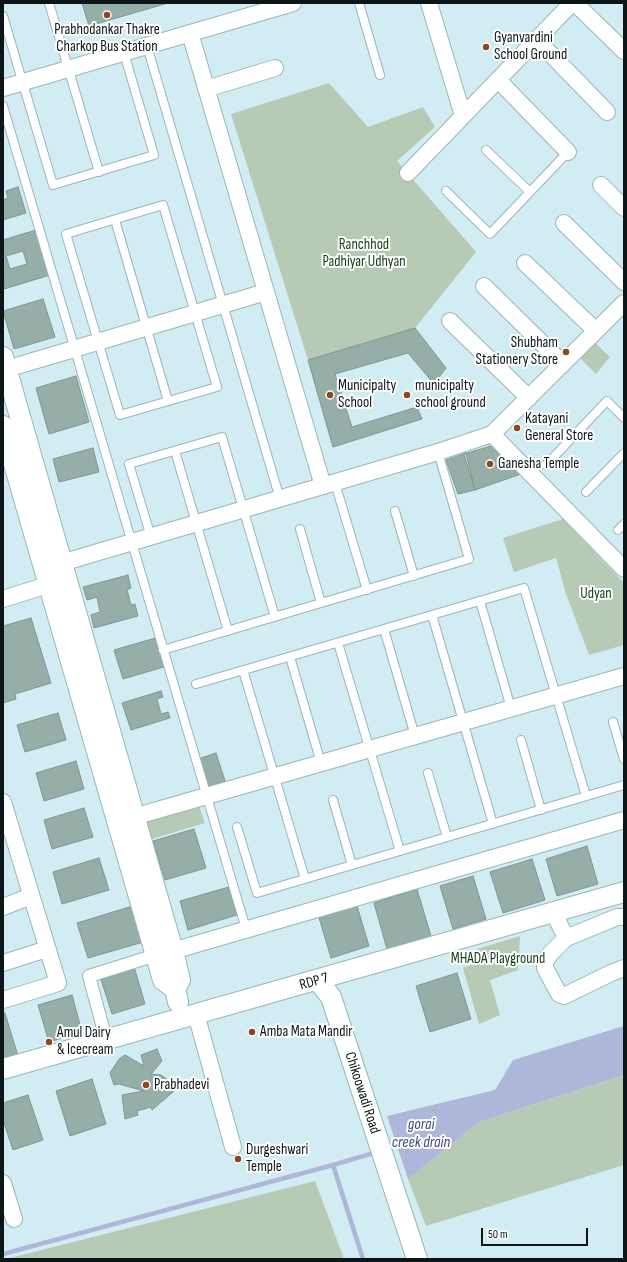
<!DOCTYPE html>
<html>
<head>
<meta charset="utf-8">
<style>
	body { margin:0 }
	#map { position:relative; width:627px; height:1262px; overflow:hidden; background:#d1edf3; font-family:"Sofia Sans Condensed",sans-serif }
	canvas { display:block }
	.frame { position:absolute; inset:0; border:4px solid #0c1618; pointer-events:none }
	.scale { position:absolute; left:481px; top:1228px; width:107px; height:18px; box-sizing:border-box; border:2px solid #0c1618; border-top:0; padding-left:5px; font-size:12px; line-height:14px; white-space:nowrap; color:#0c1618; -webkit-text-stroke:3px #fff; paint-order:stroke }
</style>
</head>
<body>
<div id="map">
<canvas width="627" height="1262"></canvas>
<div class="frame"></div>
<div class="scale">50 m</div>
</div>
<script>
const ctx = document.querySelector('canvas').getContext('2d');
ctx.lineJoin = 'round';
function paint(path, color) { ctx.fillStyle = color; ctx.fill(path, 'evenodd'); }
const poly = rows => new Path2D(rows.map(r => 'M' + r).join(''));
function strokePath(path, color, width, dash) { ctx.strokeStyle = color; ctx.lineWidth = width; ctx.lineCap = dash ? 'butt' : 'round'; ctx.setLineDash(dash || []); ctx.stroke(path); }
function write(font, color, halo, rows, align = 'center') {
  ctx.font = font + ' "Sofia Sans Condensed",sans-serif'; ctx.lineWidth = 4; ctx.setLineDash([]); ctx.textBaseline = 'middle'; ctx.strokeStyle = halo; ctx.fillStyle = color; for (const [text, x, y, turn = 0] of rows) {
    ctx.save(); ctx.translate(x, y); ctx.rotate((+turn || 0) * Math.PI / 180); ctx.textAlign = isNaN(turn) ? turn : align; if (halo) ctx.strokeText(text, 0, 0); ctx.fillText(text, 0, 0); ctx.restore();
  }
}
const green = poly([
	[329,83,368,127,423,107,435,127,397,161,476,252,415,328,308,360,231,114],
	[594,342,610,357,596,374,579,357],
	[563,519,624,583,624,645,589,655,566,594,556,558,514,572,503,538],
	[198,803,205,823,129,846,124,825],
	[520,936,518,970,490,980,500,1015,479,1024,463,968,480,961,477,949],
	[624,1075,624,1165,426,1226,408,1179,479,1122],
	[315,1181,344,1259,6,1259]
]);
const water = poly([
	[624,1026,624,1075,479,1122,408,1179,387,1116,495,1090,513,1060]
]);
const stream = poly([
	[386,1149,402,1144],
	[3,1254,333,1165],
	[363,1259,333,1165,377,1152]
]);
const building = poly([
	[82,3,168,3,89,26,82,3],
	[18,187,26,213,3,220,3,200,8,198,6,191,18,187],
	[36,230,50,275,4,289,3,240,36,230],
	[23,251,27,264,10,269,6,256,23,251],
	[43,299,55,337,14,349,3,311,43,299],
	[415,328,446,368,434,384,408,353,335,374,352,427,417,407,422,419,333,447,308,360,415,328],
	[76,376,89,422,49,434,36,388,76,376],
	[494,445,521,474,475,490,464,454,494,445],
	[93,448,99,472,59,482,53,459,93,448],
	[466,453,475,490,458,494,446,460,466,453],
	[128,575,131,588,127,590,131,605,135,604,138,616,94,628,91,615,100,612,97,597,87,600,83,587,128,575],
	[31,618,51,683,15,694,16,699,3,703,3,626,31,618],
	[159,637,167,666,123,679,114,650,159,637],
	[161,691,163,697,157,699,161,714,168,712,170,718,131,730,122,703,161,691],
	[58,713,66,740,25,752,17,725,58,713],
	[216,753,226,784,207,790,198,759,216,753],
	[76,761,84,789,44,801,36,773,76,761],
	[84,808,93,837,52,849,44,820,84,808],
	[194,829,206,868,165,880,153,841,194,829],
	[587,846,598,884,557,896,546,859,587,846],
	[99,858,109,890,62,904,53,872,99,858],
	[532,859,545,900,503,913,490,872,532,859],
	[473,876,486,919,453,929,440,886,473,876],
	[229,887,237,915,188,930,180,901,229,887],
	[417,889,431,936,387,949,374,903,417,889],
	[355,899,369,946,331,958,317,911,355,899],
	[136,905,147,941,88,958,77,923,136,905],
	[133,963,145,1004,112,1014,99,973,133,963],
	[457,973,471,1019,430,1032,416,986,457,973],
	[72,995,82,1032,49,1042,38,1005,72,995],
	[3,1013,5,1013,18,1056,3,1060,3,1013],
	[157,1049,162,1061,151,1074,161,1075,168,1080,173,1092,152,1110,151,1107,137,1111,138,1115,125,1119,122,1095,144,1091,119,1084,114,1085,110,1073,119,1059,125,1055,144,1066,141,1055,157,1049],
	[92,1079,106,1124,70,1136,56,1091,92,1079],
	[28,1095,43,1140,13,1150,3,1120,3,1103,28,1095]
]);
const service = poly([
	[49,3,99,172],
	[359,3,380,75],
	[3,16,53,185,154,155,124,53],
	[147,46,280,499],
	[3,106,246,929],
	[486,150,530,192],
	[446,191,490,234,568,152],
	[163,205,217,387,120,415,66,234,163,205],
	[115,220,168,401],
	[175,451,228,631],
	[546,465,607,401,624,418],
	[335,483,367,590],
	[586,492,624,453],
	[395,511,414,576],
	[300,529,321,603],
	[618,530,624,524],
	[151,537,129,464,222,437,275,617],
	[480,601,511,708],
	[432,615,493,824],
	[384,629,415,736],
	[338,643,400,851],
	[163,650,469,559,438,452],
	[290,657,321,763],
	[243,670,305,879],
	[196,684,524,588,586,796],
	[613,722,624,759],
	[521,740,541,810],
	[428,773,447,837],
	[333,800,352,865],
	[237,827,257,893,624,785]
]);
const pedestrian = poly([
	[106,1039,89,976,156,955]
]);
const minor = poly([
	[429,3,463,116],
	[575,3,624,51],
	[190,33,323,486],
	[537,40,607,112],
	[498,80,568,152],
	[3,88,293,3],
	[206,89,275,68],
	[408,173,572,3],
	[601,185,624,208],
	[564,223,624,282],
	[525,263,596,331],
	[484,286,563,364],
	[450,321,529,398],
	[3,370,266,292],
	[492,434,624,569],
	[51,566,438,452,492,434,624,303],
	[3,599,60,581],
	[3,802,58,983,3,1000],
	[123,820,624,676],
	[3,907,31,896],
	[554,913,566,938],
	[624,917,617,917,566,938,551,953,545,962,545,968,559,994,564,996,611,973,624,968],
	[162,954,624,820],
	[3,963,47,949],
	[196,1014,233,1147],
	[3,1183,14,1219]
]);
const tertiary = poly([
	[3,357,173,951,180,980,175,989],
	[3,426,163,980,175,989,178,1002],
	[318,981,331,997,417,1259],
	[3,1069,624,892]
]);
const markers = [
	[107,15,4,"#8d481f"],
	[486,47,4,"#8d481f"],
	[566,352,4,"#8d481f"],
	[330,395,4,"#8d481f"],
	[407,395,4,"#8d481f"],
	[517,428,4,"#8d481f"],
	[490,464,4,"#8d481f"],
	[252,1032,4,"#8d481f"],
	[49,1042,4,"#8d481f"],
	[146,1085,4,"#8d481f"],
	[238,1159,4,"#8d481f"]
];
const poiNames = [
	["Prabhodankar Thakre",107,30,"center"],
	["Charkop Bus Station",107,47,"center"],
	["Gyanvardini",494,38],
	["School Ground",494,55],
	["Shubham",558,343,"right"],
	["Stationery Store",558,360,"right"],
	["Municipalty",338,386],
	["School",338,403],
	["municipalty",415,386],
	["school ground",415,403],
	["Katayani",525,419],
	["General Store",525,436],
	["Ganesha Temple",498,464],
	["Amba Mata Mandir",260,1032],
	["Amul Dairy",57,1033],
	["& Icecream",57,1050],
	["Prabhadevi",154,1085],
	["Durgeshwari",246,1150],
	["Temple",246,1167]
];
const parkNames = [
	["Ranchhod",364,245],
	["Padhiyar Udhyan",364,262],
	["Udyan",596,594],
	["MHADA Playground",498,959]
];
const streetNames = [
	["RDP 7",314,982,-16],
	["Chikoowadi Road",362,1093,72]
];
const waterNames = [
	["gorai",421,1125],
	["creek drain",421,1143]
];
paint(green, '#b6cab6');
paint(water, '#aeb6d9');
strokePath(stream, '#aeb6d9', 4.5);
paint(building, '#95afa8');
strokePath(building, '#7d9790', 1);
strokePath(service, '#9ab6bb', 10);
strokePath(pedestrian, '#9ab6bb', 14);
strokePath(minor, '#9ab6bb', 18);
strokePath(tertiary, '#9ab6bb', 22);
strokePath(service, '#fff', 8);
strokePath(pedestrian, '#fff', 12);
strokePath(minor, '#fff', 16);
strokePath(tertiary, '#fff', 20);
for (const [x, y, r, color] of markers) { const dot = new Path2D(); dot.arc(x, y, r, 0, 2 * Math.PI); ctx.fillStyle = color; ctx.fill(dot); strokePath(dot, '#fff', 1.5); }
write('15px', '#0c1618', '#fff', poiNames, 'left');
write('15px', '#113e17', '#fff', parkNames);
write('15px', '#0c1618', '#fff', streetNames);
write('italic 16px', '#424a7b', '#fff', waterNames);
</script>
</body>
</html>
